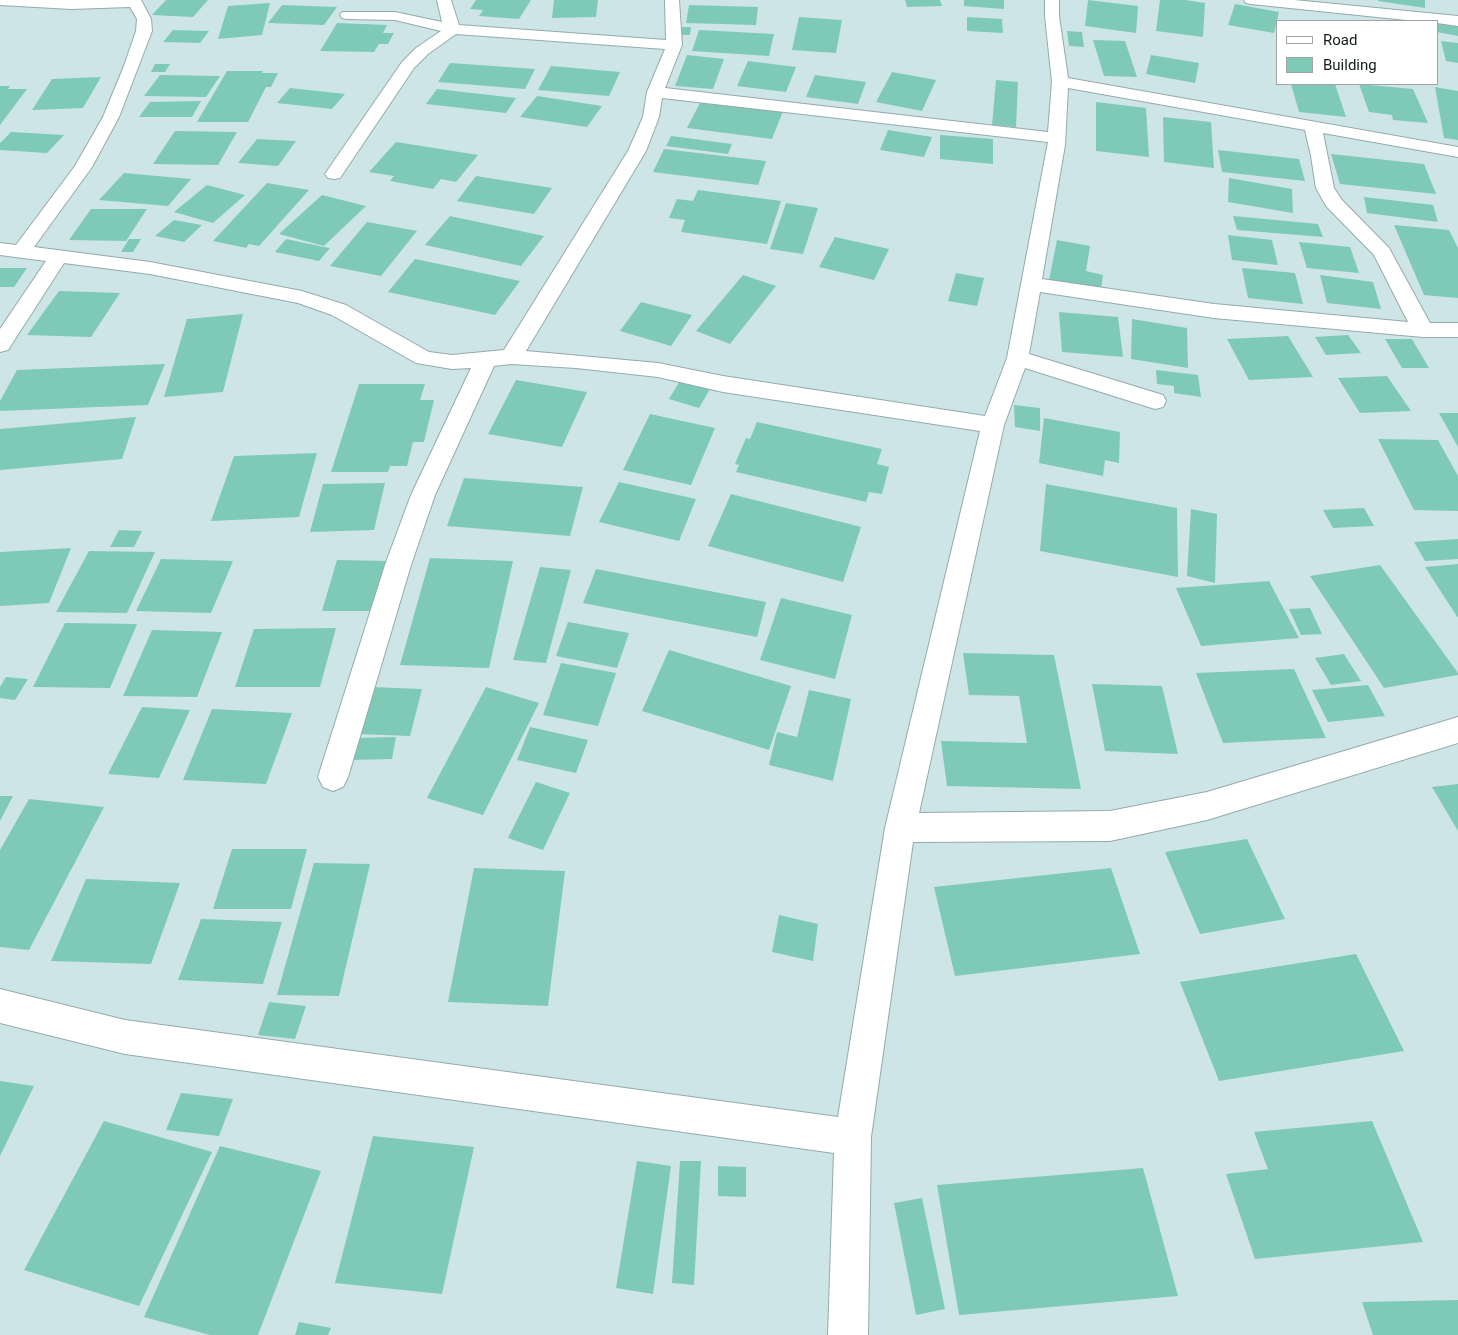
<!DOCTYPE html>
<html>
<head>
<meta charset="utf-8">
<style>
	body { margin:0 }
	#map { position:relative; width:1458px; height:1335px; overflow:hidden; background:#cee5e7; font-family:Roboto,sans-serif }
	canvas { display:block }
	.legend { position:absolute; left:1276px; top:20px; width:162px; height:65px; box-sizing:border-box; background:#fff; border:1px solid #a1a4a5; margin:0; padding:6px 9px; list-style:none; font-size:15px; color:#141c1d }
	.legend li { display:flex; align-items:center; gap:10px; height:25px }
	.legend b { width:25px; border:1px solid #a1a4a5 }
</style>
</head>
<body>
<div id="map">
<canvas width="1458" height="1335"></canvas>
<ul class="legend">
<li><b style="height:6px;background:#fff"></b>Road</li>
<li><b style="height:14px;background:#7ecab7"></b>Building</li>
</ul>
</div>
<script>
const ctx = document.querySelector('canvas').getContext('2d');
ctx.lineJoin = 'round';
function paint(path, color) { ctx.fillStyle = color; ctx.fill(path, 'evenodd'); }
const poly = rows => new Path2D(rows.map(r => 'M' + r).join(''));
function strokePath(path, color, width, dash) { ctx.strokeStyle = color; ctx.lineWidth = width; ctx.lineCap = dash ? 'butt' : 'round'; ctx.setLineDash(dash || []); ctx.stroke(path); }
const building = poly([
	[166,0,208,0,193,17,152,15],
	[476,0,531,0,519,19,479,16,483,10,470,9],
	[554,0,598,0,596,17,552,18],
	[905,0,940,0,942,6,907,7],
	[964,0,1004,0,1004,9,964,6],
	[1088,0,1138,6,1136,33,1085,26],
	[1160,0,1185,0,1205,3,1203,37,1156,31],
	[1378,0,1425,0,1425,8,1378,1],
	[270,3,262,35,218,39,228,6],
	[1235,4,1279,12,1274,33,1228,25],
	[282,5,337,7,324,25,268,23],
	[689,5,758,7,756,25,686,23],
	[799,17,842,20,836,53,792,50],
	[967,17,1002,19,1003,33,967,31],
	[337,23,387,25,383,33,394,33,388,44,379,44,374,52,320,51],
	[1437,23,1458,26,1458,36,1437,32],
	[678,27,691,27,690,35,676,35],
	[173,30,209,31,200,43,163,42],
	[699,30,774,34,769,56,692,51],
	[1067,31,1082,32,1084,47,1069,46],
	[1093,40,1125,41,1137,77,1104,76],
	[1441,41,1458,43,1458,63,1446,61],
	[687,55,724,59,713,89,675,86],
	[1151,55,1199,63,1195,83,1146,74],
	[748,61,796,67,786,92,737,86],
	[450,63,535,69,525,89,438,82],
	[155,64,170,64,165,72,151,72],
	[551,66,620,72,609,96,538,90],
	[227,71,263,71,262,73,278,73,271,87,266,87,248,122,197,122],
	[892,72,936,80,922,111,876,102],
	[160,75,220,76,206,97,144,96],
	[815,75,866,82,858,104,806,97],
	[101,77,83,108,32,110,52,79],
	[996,80,1018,82,1016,127,992,125],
	[1291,84,1335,84,1346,117,1299,112],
	[1359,84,1413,89,1428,123,1393,120,1392,115,1369,112],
	[0,86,10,86,8,89,27,89,0,125],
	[1435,87,1458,91,1458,140,1444,138],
	[290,88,345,94,332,109,277,103],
	[437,89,516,98,506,113,426,104],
	[537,96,602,106,587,127,520,117],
	[201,101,192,117,139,117,150,102],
	[701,101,783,111,772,139,687,128],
	[1096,102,1146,108,1149,157,1096,151],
	[1163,117,1211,122,1214,168,1164,162],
	[888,130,932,137,924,157,880,150],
	[175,131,237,132,218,165,153,164],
	[11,132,64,135,47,153,0,150,0,143],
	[940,135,993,139,993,164,940,159],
	[671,136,732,144,728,154,666,146],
	[257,139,296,141,278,166,238,163],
	[396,142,478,155,456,182,441,179,433,189,390,181,394,176,369,172],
	[664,149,766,161,758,185,653,172],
	[1218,150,1299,159,1305,181,1222,172],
	[1331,154,1424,164,1436,194,1340,184],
	[124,173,191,179,168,206,99,200],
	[476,176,552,188,534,214,457,201],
	[1229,178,1292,189,1293,213,1228,202],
	[267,183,309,190,259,246,249,244,246,248,213,241],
	[207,185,245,195,213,223,174,212],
	[698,190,781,201,767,244,681,232,685,220,669,218,677,199,693,201],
	[322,195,366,206,324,246,279,234],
	[1364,197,1433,205,1438,222,1367,213],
	[786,203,818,208,803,254,770,249],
	[91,209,147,209,126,241,69,240],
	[450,216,544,236,521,266,425,245],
	[1233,216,1318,224,1323,237,1237,230],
	[174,220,202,225,184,242,155,236],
	[367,222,417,231,381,276,330,266],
	[1394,225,1449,230,1458,248,1458,298,1424,295],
	[1228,235,1272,240,1278,265,1232,260],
	[835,237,889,249,874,280,819,267],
	[129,239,141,239,133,252,121,252],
	[286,239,324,247,330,248,319,261,275,252],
	[1057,240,1090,246,1086,271,1103,275,1101,289,1049,280],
	[1299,242,1350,247,1359,273,1307,268],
	[415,259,520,281,495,315,388,292],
	[0,268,27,268,14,287,0,287],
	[1242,268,1295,273,1303,304,1248,298],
	[956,273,984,278,977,306,948,301],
	[743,275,776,286,730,344,696,331],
	[1320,275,1373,282,1381,309,1327,303],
	[59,291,120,293,91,337,27,335],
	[641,302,692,315,671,346,620,331],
	[1059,312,1118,317,1123,357,1062,352],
	[243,314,223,392,164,397,187,319],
	[1132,319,1187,328,1188,368,1131,359],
	[1348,335,1361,353,1326,355,1315,337],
	[1288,336,1313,377,1249,380,1227,339],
	[1385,339,1412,339,1429,368,1402,368],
	[165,364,148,405,0,411,0,401,17,370],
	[1156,370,1198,375,1201,397,1174,393,1174,386,1157,384],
	[1387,376,1411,411,1360,413,1338,378],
	[516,380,587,392,562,447,488,434],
	[680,381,710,389,699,408,669,399],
	[359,384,425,384,420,400,434,400,424,442,413,442,407,466,390,466,388,472,331,472],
	[1014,405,1040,408,1040,431,1015,427],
	[1439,413,1458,413,1458,447],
	[650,414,715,428,691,485,623,470],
	[136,417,122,459,0,470,0,429],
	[1044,418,1120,432,1119,463,1105,460,1103,476,1039,463],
	[757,422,882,449,877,464,889,467,882,494,869,492,866,502,736,472,739,465,735,464,746,438,750,439],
	[1378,439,1438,440,1458,476,1458,511,1414,510],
	[317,453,299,517,211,521,234,456],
	[464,478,583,487,570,536,447,526],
	[619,482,696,499,679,541,599,522],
	[385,483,374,530,310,532,323,484],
	[1046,484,1177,508,1178,577,1040,551],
	[731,494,861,527,843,582,708,546],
	[1364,508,1374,526,1333,528,1323,510],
	[1191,509,1217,514,1215,583,1187,576],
	[119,530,142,531,134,547,110,547],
	[1458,539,1458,559,1425,561,1414,542],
	[71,548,49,603,0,606,0,552],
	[89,551,155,552,127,613,56,612],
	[430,558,513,561,489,668,400,665],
	[161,559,233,561,211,613,136,611],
	[337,560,389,561,374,611,322,611],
	[1458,564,1458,618,1425,567],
	[1380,565,1458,673,1458,675,1384,688,1310,576],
	[540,567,571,570,546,663,513,660],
	[596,569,766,602,757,637,583,603],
	[1269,581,1299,638,1201,646,1176,588],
	[781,598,852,615,835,679,760,660],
	[1310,608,1322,634,1301,635,1289,609],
	[568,622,629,633,617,668,556,656],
	[65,623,137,624,110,688,33,687],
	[336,628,320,687,235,687,254,629],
	[152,630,222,632,197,697,123,696],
	[669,650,791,686,769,750,642,711],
	[963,653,1054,655,1081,789,947,786,941,741,1027,743,1019,696,969,695],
	[1344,654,1361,681,1331,685,1315,658],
	[561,663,616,673,598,726,543,715],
	[1294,669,1326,738,1223,743,1196,673],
	[6,677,28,679,15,700,0,698,0,687],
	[1092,684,1162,686,1178,754,1105,751],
	[1368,685,1385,716,1328,722,1312,690],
	[371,687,422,689,410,736,357,734],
	[486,687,539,703,483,815,427,798],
	[809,690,851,699,833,781,769,765,777,732,797,737],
	[142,707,190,710,159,778,108,774],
	[212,709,292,713,266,784,183,780],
	[530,727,588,740,576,773,517,760],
	[396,737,392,759,351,760,355,738],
	[536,782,570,793,543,850,508,838],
	[1458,784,1458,831,1432,787],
	[0,796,13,796,0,821],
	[29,799,104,807,29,950,0,947,0,850],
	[1247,839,1285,919,1200,934,1165,852],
	[232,849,307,849,291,909,213,909],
	[314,863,370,864,339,996,277,995],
	[474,868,565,871,548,1006,448,1002],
	[1111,868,1140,954,955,976,934,887],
	[86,879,180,883,151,964,51,961],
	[779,915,818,924,813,961,772,952],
	[201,919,282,922,263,984,178,980],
	[1356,954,1404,1051,1219,1081,1180,982],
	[269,1002,306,1006,295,1039,258,1035],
	[0,1081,34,1086,0,1156],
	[181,1093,233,1099,219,1136,166,1130],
	[104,1121,212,1152,139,1306,24,1270],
	[1372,1121,1423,1242,1255,1259,1226,1174,1268,1169,1254,1132],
	[373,1136,474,1147,442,1294,335,1283],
	[220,1146,321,1171,258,1335,210,1335,144,1317],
	[637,1161,671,1166,653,1294,616,1288],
	[680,1161,701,1161,694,1285,672,1283],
	[718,1166,746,1167,746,1197,718,1196],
	[1143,1168,1178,1296,959,1315,937,1185],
	[922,1198,945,1309,916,1315,894,1203],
	[1458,1300,1458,1335,1373,1335,1362,1302],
	[299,1322,331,1328,328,1335,295,1335]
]);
const minor = poly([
	[0,0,141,0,151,19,152,31,119,117,92,167,34,247,150,262,302,291,346,305,429,352,452,355,504,350,628,151,643,117,647,92,665,49,456,34,428,54,414,68,340,178,334,179,328,178,325,174,402,62,416,48,441,31,395,20,347,19,342,18,340,15,342,12,395,12,442,22,437,0,451,0,459,25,666,40,665,0,679,0,682,45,665,88,1048,132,1052,82,1045,16,1045,0,1059,0,1059,16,1068,78,1458,147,1458,157,1323,133,1334,188,1341,199,1389,248,1430,323,1458,323,1458,337,1423,337,1214,318,1040,292,1029,354,1163,395,1166,401,1163,407,1155,409,1025,368,1004,425,919,813,1110,811,1207,792,1458,717,1458,743,1207,820,1110,841,913,842,871,1137,868,1335,828,1335,834,1153,125,1054,0,1023,0,989,125,1020,838,1117,885,828,980,431,723,392,658,377,576,368,511,364,494,366,435,495,411,565,348,777,343,787,333,791,323,787,318,777,385,565,411,495,471,368,452,369,416,363,332,315,298,303,150,274,64,263,8,350,0,352,0,329,46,261,0,255,0,243,16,245,75,166,103,117,124,66,136,31,137,19,130,7,71,9,0,5,0,0],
	[1068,88,1305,130,1311,156,1316,188,1326,206,1374,255,1408,322,1214,304,1042,279,1065,145,1068,88],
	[662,98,1048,142,1007,358,985,416,723,376,658,363,526,351,646,151,659,117,662,98],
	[1244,0,1294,0,1458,16,1458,26,1437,23,1437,21,1416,21,1251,4,1246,3,1244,0]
]);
paint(building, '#7ecab7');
strokePath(minor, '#94aaac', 2);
paint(minor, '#fff');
</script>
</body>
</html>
